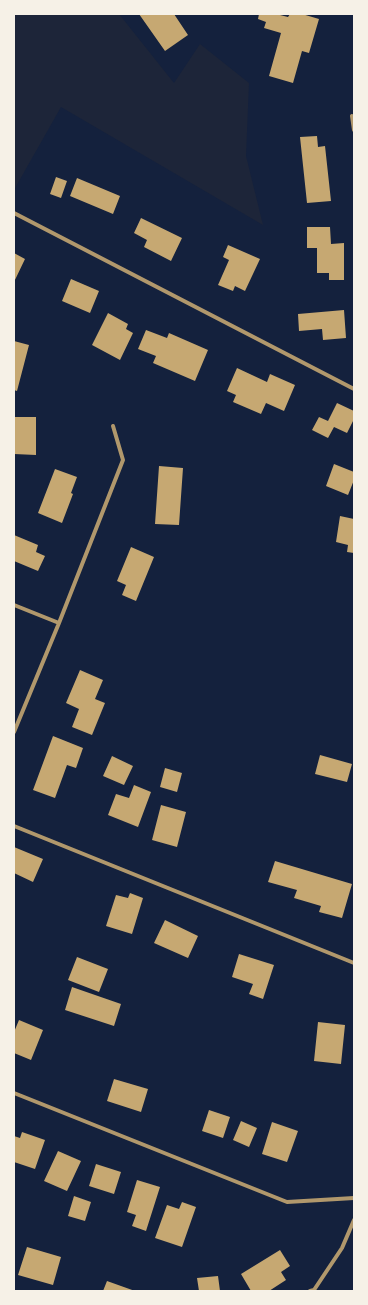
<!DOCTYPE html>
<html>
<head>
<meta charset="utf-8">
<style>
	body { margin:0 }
	#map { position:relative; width:368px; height:1305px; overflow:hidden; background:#14213d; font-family:Raleway,sans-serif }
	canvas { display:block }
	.frame { position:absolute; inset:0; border:15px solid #f6f1e7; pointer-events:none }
</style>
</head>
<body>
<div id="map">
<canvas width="368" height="1305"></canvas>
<div class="frame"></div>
</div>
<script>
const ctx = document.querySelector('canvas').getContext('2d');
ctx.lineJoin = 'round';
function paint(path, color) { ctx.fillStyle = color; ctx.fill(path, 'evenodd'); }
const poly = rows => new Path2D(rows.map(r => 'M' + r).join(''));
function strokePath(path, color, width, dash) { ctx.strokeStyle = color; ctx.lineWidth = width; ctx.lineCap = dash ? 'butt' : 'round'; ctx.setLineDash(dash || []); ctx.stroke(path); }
const green = poly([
	[14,14,119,14,174,83,200,44,249,83,246,156,263,225,61,107,14,190]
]);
const building = poly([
	[139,14,174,14,188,35,165,51],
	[259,14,276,14,288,17,290,14,302,14,319,19,309,53,302,51,293,83,269,76,281,33,264,28,266,22,258,19],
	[317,136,318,147,325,146,331,201,307,203,300,137],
	[56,177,67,181,61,198,50,194],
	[77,178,120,196,113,214,70,196],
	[141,218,182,238,171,261,144,247,147,240,134,233],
	[307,227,330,227,331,244,344,243,344,280,329,280,329,273,317,273,317,248,307,248],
	[228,245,260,259,245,291,235,286,233,291,218,285,229,260,223,257],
	[14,253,25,259,14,282],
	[71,279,99,291,90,313,62,301],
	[344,310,346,338,323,340,322,329,299,331,298,314],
	[108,313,128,324,126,329,133,333,120,360,92,345],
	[146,330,167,338,169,333,208,350,195,381,153,363,156,356,138,349],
	[14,341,29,345,17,391,14,390],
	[237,368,267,382,270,374,295,385,284,411,266,403,261,414,233,402,236,395,227,391],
	[337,403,354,411,354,419,347,433,334,427,328,438,312,430,319,417,328,421],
	[14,417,36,417,36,455,14,454],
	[334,464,354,472,354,480,348,495,326,486],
	[159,466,183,468,179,525,155,524],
	[55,469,77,477,71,493,73,494,62,523,38,513],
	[340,516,354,519,354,553,347,552,348,545,336,542],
	[14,535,38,545,36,552,45,556,38,571,14,561],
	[131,547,154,557,136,601,122,595,126,585,117,581],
	[80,670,103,680,95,699,105,703,92,735,72,727,79,709,66,703],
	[53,736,83,748,76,768,67,765,55,798,33,790],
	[320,755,352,764,347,782,315,774],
	[112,756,133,766,124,785,103,776],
	[165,768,182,773,177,792,160,787],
	[134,785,151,792,138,827,108,815,116,794,129,798],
	[161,805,186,812,177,847,152,840],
	[14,847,43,859,33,882,14,873],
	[275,861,352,884,342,918,319,912,321,906,294,898,297,890,268,882],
	[130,893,143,898,132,934,106,926,116,895,128,898],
	[165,920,198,936,188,958,154,943],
	[239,954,274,965,263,999,249,994,253,984,232,977],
	[77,957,108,969,99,992,68,980],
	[72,987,121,1004,114,1026,65,1010],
	[19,1020,43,1030,31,1060,14,1053,14,1032],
	[318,1022,345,1025,341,1064,314,1061],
	[114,1079,148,1089,141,1112,107,1101],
	[209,1110,230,1117,223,1138,202,1131],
	[241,1121,257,1128,249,1147,233,1140],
	[272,1122,298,1131,287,1162,262,1154],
	[22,1132,45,1140,35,1169,14,1162,14,1136,20,1138],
	[58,1151,81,1161,67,1191,44,1181],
	[96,1164,121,1172,114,1194,89,1186],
	[137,1180,160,1187,146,1231,132,1226,136,1215,127,1212],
	[74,1196,91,1202,85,1221,68,1216],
	[182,1202,196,1207,182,1247,155,1238,167,1205,179,1209],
	[27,1247,61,1257,53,1285,18,1275],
	[280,1250,290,1266,281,1272,286,1280,269,1291,251,1291,241,1274],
	[218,1276,220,1291,199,1291,197,1278],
	[107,1281,135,1291,103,1291]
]);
const minor = poly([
	[354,117,352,116,354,130],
	[14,213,354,389],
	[14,605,59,623],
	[14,732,59,623,123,460,113,426],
	[14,826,354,963],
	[14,1093,287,1202,354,1198],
	[310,1291,314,1290,342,1248,354,1220]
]);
paint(green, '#1d2539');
paint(building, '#c6a872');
strokePath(minor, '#b1986c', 4);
</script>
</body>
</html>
